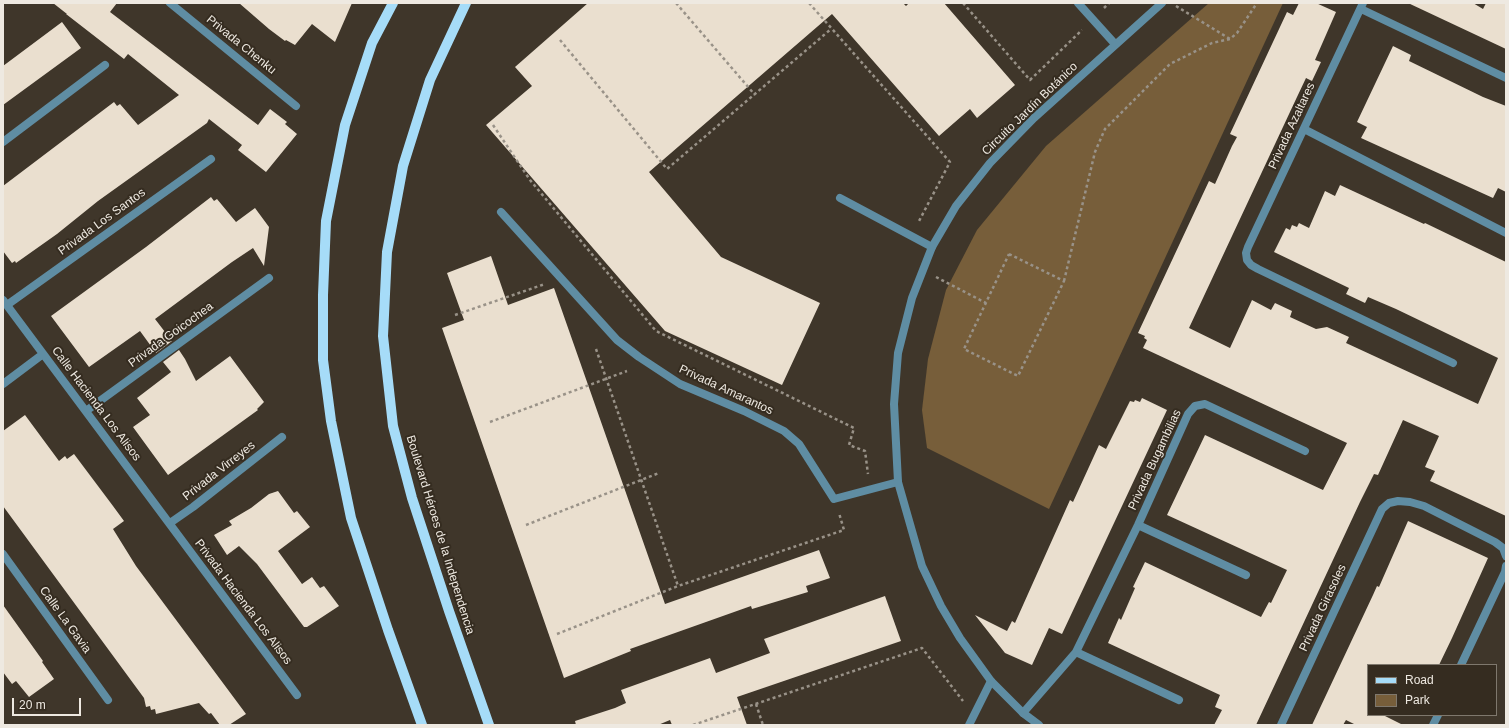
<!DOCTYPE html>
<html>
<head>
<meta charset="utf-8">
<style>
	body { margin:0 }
	#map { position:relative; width:1509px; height:728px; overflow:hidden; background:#3f362a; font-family:Arial,sans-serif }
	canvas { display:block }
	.frame { position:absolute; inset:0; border:4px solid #eee9e1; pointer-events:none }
	.legend { position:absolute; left:1367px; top:664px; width:130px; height:52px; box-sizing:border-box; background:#352c20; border:1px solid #7f786d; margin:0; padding:5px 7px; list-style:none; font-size:12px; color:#eee9e1 }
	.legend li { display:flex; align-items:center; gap:8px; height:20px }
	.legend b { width:20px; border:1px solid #7f786d }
	.scale { position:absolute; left:12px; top:698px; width:69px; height:18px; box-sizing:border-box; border:2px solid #eee9e1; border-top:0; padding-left:5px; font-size:12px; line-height:14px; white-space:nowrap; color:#eee9e1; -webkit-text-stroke:3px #352c20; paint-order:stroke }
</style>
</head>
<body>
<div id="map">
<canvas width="1509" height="728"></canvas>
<div class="frame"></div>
<ul class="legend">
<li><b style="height:5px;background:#a6dcf8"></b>Road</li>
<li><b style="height:11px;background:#775e3a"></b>Park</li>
</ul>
<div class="scale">20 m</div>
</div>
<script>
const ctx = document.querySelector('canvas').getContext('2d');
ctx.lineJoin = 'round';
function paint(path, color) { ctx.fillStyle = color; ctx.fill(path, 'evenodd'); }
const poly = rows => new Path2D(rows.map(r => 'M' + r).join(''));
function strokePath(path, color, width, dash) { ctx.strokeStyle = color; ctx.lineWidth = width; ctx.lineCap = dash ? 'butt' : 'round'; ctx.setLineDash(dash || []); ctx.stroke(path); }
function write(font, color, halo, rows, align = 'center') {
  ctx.font = font + ' Arial,sans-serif'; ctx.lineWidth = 4; ctx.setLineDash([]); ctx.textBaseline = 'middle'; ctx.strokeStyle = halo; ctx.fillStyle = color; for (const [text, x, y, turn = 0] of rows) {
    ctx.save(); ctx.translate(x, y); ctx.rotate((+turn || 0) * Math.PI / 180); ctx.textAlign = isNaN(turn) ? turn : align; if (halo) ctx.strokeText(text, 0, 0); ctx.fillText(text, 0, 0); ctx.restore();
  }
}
const green = poly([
	[1209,3,1283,3,1049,509,927,448,922,410,928,359,946,290,977,230,1046,146]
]);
const building = poly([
	[53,3,117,3,110,12,258,125,270,109,287,122,285,124,297,134,266,172,238,150,242,145,209,119,207,123,98,201,57,234,16,263,15,261,12,263,3,251,3,186,114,102,117,106,120,104,138,125,179,95,128,54,124,59,66,14,67,14],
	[239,3,352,3,335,42,312,24,295,45,286,40,285,41,269,29],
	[588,3,903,3,906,6,909,3,944,3,1015,85,977,118,970,109,939,136,832,14,649,172,721,257,820,303,782,385,665,331,486,125,532,86,515,67],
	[1299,3,1316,3,1336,12,1315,60,1321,62,1312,81,1306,78,1297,97,1189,328,1230,348,1252,300,1271,310,1275,303,1292,311,1290,317,1316,329,1327,327,1349,337,1346,343,1478,404,1498,358,1396,309,1368,297,1365,303,1346,294,1349,288,1274,252,1286,228,1290,230,1292,225,1297,227,1299,223,1309,228,1325,191,1335,196,1340,185,1424,224,1425,223,1506,262,1506,516,1430,481,1435,471,1425,467,1439,436,1403,420,1378,475,1374,474,1360,502,1256,725,1214,725,1222,710,1215,707,1220,695,1108,643,1119,618,1121,620,1135,588,1133,587,1145,562,1261,617,1269,602,1271,603,1287,570,1167,515,1205,435,1323,490,1347,443,1143,348,1147,340,1144,338,1145,336,1138,333,1209,181,1215,184,1232,146,1237,137,1230,134,1287,12,1293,15],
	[1408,3,1473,3,1483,9,1486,3,1506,3,1506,49],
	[62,22,81,48,3,105,3,66],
	[1393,46,1411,55,1409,61,1483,97,1506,106,1506,192,1498,188,1493,198,1361,138,1367,127,1357,122],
	[211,197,214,201,217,199,236,222,255,208,269,227,264,266,253,248,232,262,155,319,172,341,156,353,140,331,89,367,51,316,146,247],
	[491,256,508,305,554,288,665,604,819,550,830,578,806,586,808,592,752,609,751,606,675,633,630,649,631,651,564,678,442,328,464,320,447,273],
	[179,350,185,359,196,381,230,356,264,402,257,409,258,410,168,475,133,427,150,415,137,398,171,372,163,362],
	[1142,398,1167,410,1062,634,1049,628,1032,665,1005,653,975,615,1007,631,1012,621,1015,623,1070,500,1073,502,1099,445,1106,449,1130,401,1134,402,1135,400,1140,402],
	[25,415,59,461,65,456,67,459,74,454,113,506,124,521,113,529,136,566,246,714,229,725,220,725,211,713,209,714,199,703,156,714,155,709,151,710,150,706,146,707,144,698,3,506,3,431],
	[278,491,294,513,297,511,310,527,278,551,302,584,312,577,320,588,324,586,339,606,307,627,304,627,257,564,239,546,227,555,214,535,232,525,229,521,251,508,269,494],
	[1408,521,1488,558,1452,638,1439,665,1368,665,1368,715,1383,715,1403,725,1356,725,1346,720,1343,725,1312,725,1373,595,1377,586,1379,587],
	[885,596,901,641,737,697,747,725,672,725,670,720,658,725,576,725,575,721,615,708,626,703,621,690,710,658,716,673,770,653,764,639],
	[3,605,43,661,42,662,54,679,29,697,16,681,12,684,3,672]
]);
const path = poly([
	[676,3,755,95],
	[809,3,950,162,918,223],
	[963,3,1030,80,1082,30],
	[1176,6,1230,39],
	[1104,8,1109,3],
	[560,40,667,169,831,29],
	[493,125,530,180,656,331,854,428,849,445,865,451,868,474],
	[1009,254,1064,281,1018,376,964,349,1009,254],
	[936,277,986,303],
	[1064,281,1095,152,1105,129,1170,64,1212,43,1230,39,1237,33,1257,3],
	[455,315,545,284],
	[596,349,678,586],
	[490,422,627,371],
	[526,525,659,473],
	[557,634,678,586,844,530,839,513],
	[756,704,763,725],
	[693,725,922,648,963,701]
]);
const service = poly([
	[1078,3,1115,44],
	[840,198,932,247],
	[969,725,991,681]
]);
const minor = poly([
	[170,3,296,106],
	[1363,3,1248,247,1246,253,1247,260,1251,265,1258,269,1453,363],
	[1361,9,1506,78],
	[1304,129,1506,233],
	[3,142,105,65],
	[501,212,617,340,639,357,680,384,744,411,784,431,799,444,834,499,898,482],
	[3,300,297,695],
	[7,305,211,159],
	[3,384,43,354],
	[86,411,269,278],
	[170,523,193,507,282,437],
	[1138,525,1246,575],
	[3,554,108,700],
	[1076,652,1179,700],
	[1461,665,1505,572,1506,566],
	[1023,713,1076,652,1138,525,1188,414,1195,406,1205,404,1305,451],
	[1281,725,1382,509,1389,503,1398,501,1410,502,1424,506,1495,542,1503,548,1506,556],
	[1433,725,1438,715]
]);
const tertiary = poly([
	[1039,725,1023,713,991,681,960,638,941,606,922,566,898,482,894,404,898,353,912,298,932,247,956,206,990,163,1034,118,1162,3]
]);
const primary = poly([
	[393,3,372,43,345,125,326,221,323,295,323,360,331,421,351,518,388,630,422,725],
	[466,3,430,80,403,166,387,252,383,336,393,426,412,498,449,611,489,725]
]);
const streetNames = [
	["Privada Chenku",241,45,39],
	["Circuito Jardín Botánico",1030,109,-44],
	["Privada Azaltares",1292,126,-65],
	["Privada Los Santos",102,222,-36],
	["Privada Goicochea",171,335,-36],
	["Privada Amarantos",726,390,25],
	["Calle Hacienda Los Alisos",96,404,53],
	["Privada Bugambilias",1155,460,-65],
	["Privada Virreyes",219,471,-38],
	["Boulevard Héroes de la Independencia",440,535,73],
	["Privada Hacienda Los Alisos",243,602,53],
	["Privada Girasoles",1323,608,-65],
	["Calle La Gavia",65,620,54]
];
paint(green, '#775e3a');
paint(building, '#eadfcf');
strokePath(path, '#999288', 2.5, [3, 3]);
strokePath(service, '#5f8da3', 8);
strokePath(minor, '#5f8da3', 8);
strokePath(tertiary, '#5f8da3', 8);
strokePath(primary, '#a6dcf8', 10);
write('12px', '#eee9e1', '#352c20', streetNames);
</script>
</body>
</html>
